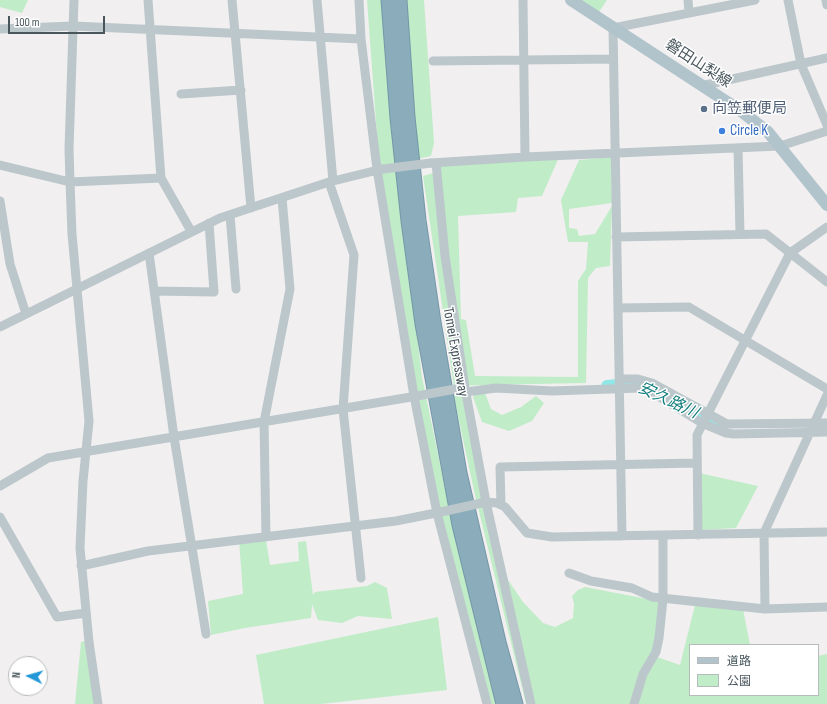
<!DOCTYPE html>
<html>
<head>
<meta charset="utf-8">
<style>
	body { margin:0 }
	#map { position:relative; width:827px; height:704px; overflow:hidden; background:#f2eff0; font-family:"Sofia Sans Condensed","Noto Sans JP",sans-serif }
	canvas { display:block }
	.legend { position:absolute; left:689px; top:644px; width:130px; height:52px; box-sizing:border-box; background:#fff; border:1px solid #b6bbbe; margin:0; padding:5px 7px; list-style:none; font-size:12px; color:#48565c }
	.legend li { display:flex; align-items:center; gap:8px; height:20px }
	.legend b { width:20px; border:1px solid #b6bbbe }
	.north { position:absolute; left:8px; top:656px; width:40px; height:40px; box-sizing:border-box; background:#fff; border:1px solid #b6bbbe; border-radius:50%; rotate:275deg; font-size:11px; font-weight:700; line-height:16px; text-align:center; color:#48565c }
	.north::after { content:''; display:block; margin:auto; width:14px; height:18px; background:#2497d7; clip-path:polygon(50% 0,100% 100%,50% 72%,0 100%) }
	.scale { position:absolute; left:8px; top:16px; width:97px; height:18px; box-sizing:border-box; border:2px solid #48565c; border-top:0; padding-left:5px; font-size:12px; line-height:14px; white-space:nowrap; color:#48565c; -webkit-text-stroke:3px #fff; paint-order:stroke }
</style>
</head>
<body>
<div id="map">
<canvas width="827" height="704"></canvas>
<ul class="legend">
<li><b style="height:5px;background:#b1c4cc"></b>道路</li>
<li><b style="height:11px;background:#c0ecc8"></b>公園</li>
</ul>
<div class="north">N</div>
<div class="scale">100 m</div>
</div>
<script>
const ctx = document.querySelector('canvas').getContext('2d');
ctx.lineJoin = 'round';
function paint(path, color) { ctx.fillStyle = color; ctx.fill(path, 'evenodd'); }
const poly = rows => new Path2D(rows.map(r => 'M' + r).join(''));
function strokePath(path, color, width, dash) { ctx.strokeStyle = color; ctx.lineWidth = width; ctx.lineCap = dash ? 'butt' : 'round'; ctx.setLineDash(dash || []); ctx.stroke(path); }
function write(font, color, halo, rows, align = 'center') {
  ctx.font = font + ' "Sofia Sans Condensed","Noto Sans JP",sans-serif'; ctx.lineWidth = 3; ctx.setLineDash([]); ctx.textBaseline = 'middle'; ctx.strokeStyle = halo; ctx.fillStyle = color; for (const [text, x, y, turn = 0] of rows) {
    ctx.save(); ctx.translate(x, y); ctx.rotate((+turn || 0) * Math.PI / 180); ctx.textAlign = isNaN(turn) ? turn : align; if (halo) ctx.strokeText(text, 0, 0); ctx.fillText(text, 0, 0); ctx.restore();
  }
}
const green = poly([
	[0,0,28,0,22,13,0,7],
	[367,0,385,0,399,183,422,377,457,546,497,704,487,704,458,596,419,404,379,163],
	[404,0,424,0,434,143,431,156,417,159],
	[579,0,607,0,599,12],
	[560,155,542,196,518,198,516,212,458,216,461,319,466,320,475,376,578,377,578,281,586,269,588,242,568,242,561,200,579,160,611,157,612,203,569,209,569,228,577,229,579,236,595,234,612,206,610,266,596,268,588,278,586,383,482,385,491,409,502,415,521,407,536,396,544,403,532,421,509,431,482,422,473,397,482,385,454,386,423,176,437,172,440,163],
	[463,391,506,577,523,602,543,623,555,627,573,618,574,604,572,596,578,590,585,587,663,602,654,656,680,665,695,605,743,609,750,645,690,645,690,695,818,695,818,656,827,654,827,704,526,704,475,495,453,393],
	[699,473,758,486,736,528,701,530],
	[239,540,266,540,270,565,299,561,298,542,306,541,313,595,315,592,367,586,375,582,387,588,392,619,358,616,342,623,318,620,312,604,311,618,245,628,211,635,208,601,243,594],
	[438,617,447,690,321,704,264,704,256,655],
	[85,641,94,704,75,704,81,642]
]);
const river = poly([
	[607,386,639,383,652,388],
	[671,399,714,424]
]);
const minor = poly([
	[74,0,69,149,70,182,72,234,89,421,83,481,80,548,89,642,98,704],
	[148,0,161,178,191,231],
	[232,0,251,208],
	[317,0,333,181],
	[359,0,361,39,377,169,414,396,437,513,487,704],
	[523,0,525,157],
	[688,0,689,12],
	[788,0,801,64,827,125],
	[826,0,827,5],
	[0,29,73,26,361,39],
	[433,61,613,59],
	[701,86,827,58],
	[181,94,241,90],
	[738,148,740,234],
	[431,163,525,157,780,146,827,131],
	[436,163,445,256,465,388,486,502,531,704],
	[0,165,70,182,161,178],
	[329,182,354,255,343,409,361,578],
	[0,201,10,264,26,314],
	[230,215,236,289],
	[616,237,766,234,827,282],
	[149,253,174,437,206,634],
	[154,291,214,292,209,223],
	[618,308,689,307,827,389],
	[0,327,220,218,329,182,382,169],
	[620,379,638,379,652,383,727,424,827,423],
	[466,392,496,388,552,391,640,388,648,390,702,423,726,433,734,434,827,432],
	[0,486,48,458,417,396],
	[486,502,497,503,505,507,527,533,552,537,827,532],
	[501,505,500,467,697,463],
	[0,517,57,617,86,613],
	[698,535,697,435,790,253,827,227],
	[622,536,613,28,755,0],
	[266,537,264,422,290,289,282,198],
	[81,566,148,551,396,521,441,512],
	[569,573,591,581,632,588,652,597,765,609,827,607],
	[765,609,764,533,827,395],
	[634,704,643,674,656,652,659,638,663,599,663,535]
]);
const major = poly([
	[571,0,741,111,768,132,827,205]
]);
const highway = poly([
	[388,0,397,118,408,221,422,324,459,525,503,704],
	[400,0,408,117,419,220,434,322,460,473,499,642,516,704]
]);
const minorBridge = poly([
	[383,169,431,163],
	[417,396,461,388],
	[441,512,486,502]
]);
const markers = [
	[704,109,4,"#5c6f8a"],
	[722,131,4,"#3f7fe0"]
];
const streetNames = [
	["磐田山梨線",698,64,33],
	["Tomei Expressway",455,352,80]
];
const serviceNames = [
	["向笠郵便局",712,109]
];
const shopNames = [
	["Circle K",730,131]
];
const waterNames = [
	["安久路川",668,401,25]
];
paint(green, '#c0ecc8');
strokePath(river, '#90e7e7', 12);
strokePath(highway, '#7597a7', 15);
strokePath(minor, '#bcc7cb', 9);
strokePath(major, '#b1c4cc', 12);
strokePath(highway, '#8aacbb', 13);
strokePath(minorBridge, '#bcc7cb', 9);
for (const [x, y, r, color] of markers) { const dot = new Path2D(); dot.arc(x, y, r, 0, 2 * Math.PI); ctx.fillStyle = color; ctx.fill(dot); strokePath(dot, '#fff', 1.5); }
write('15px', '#48565c', '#fff', streetNames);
write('15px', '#4e5e75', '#fff', serviceNames, 'left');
write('15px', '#366cbe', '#fff', shopNames, 'left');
write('italic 16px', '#147e7e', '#fff', waterNames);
</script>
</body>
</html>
